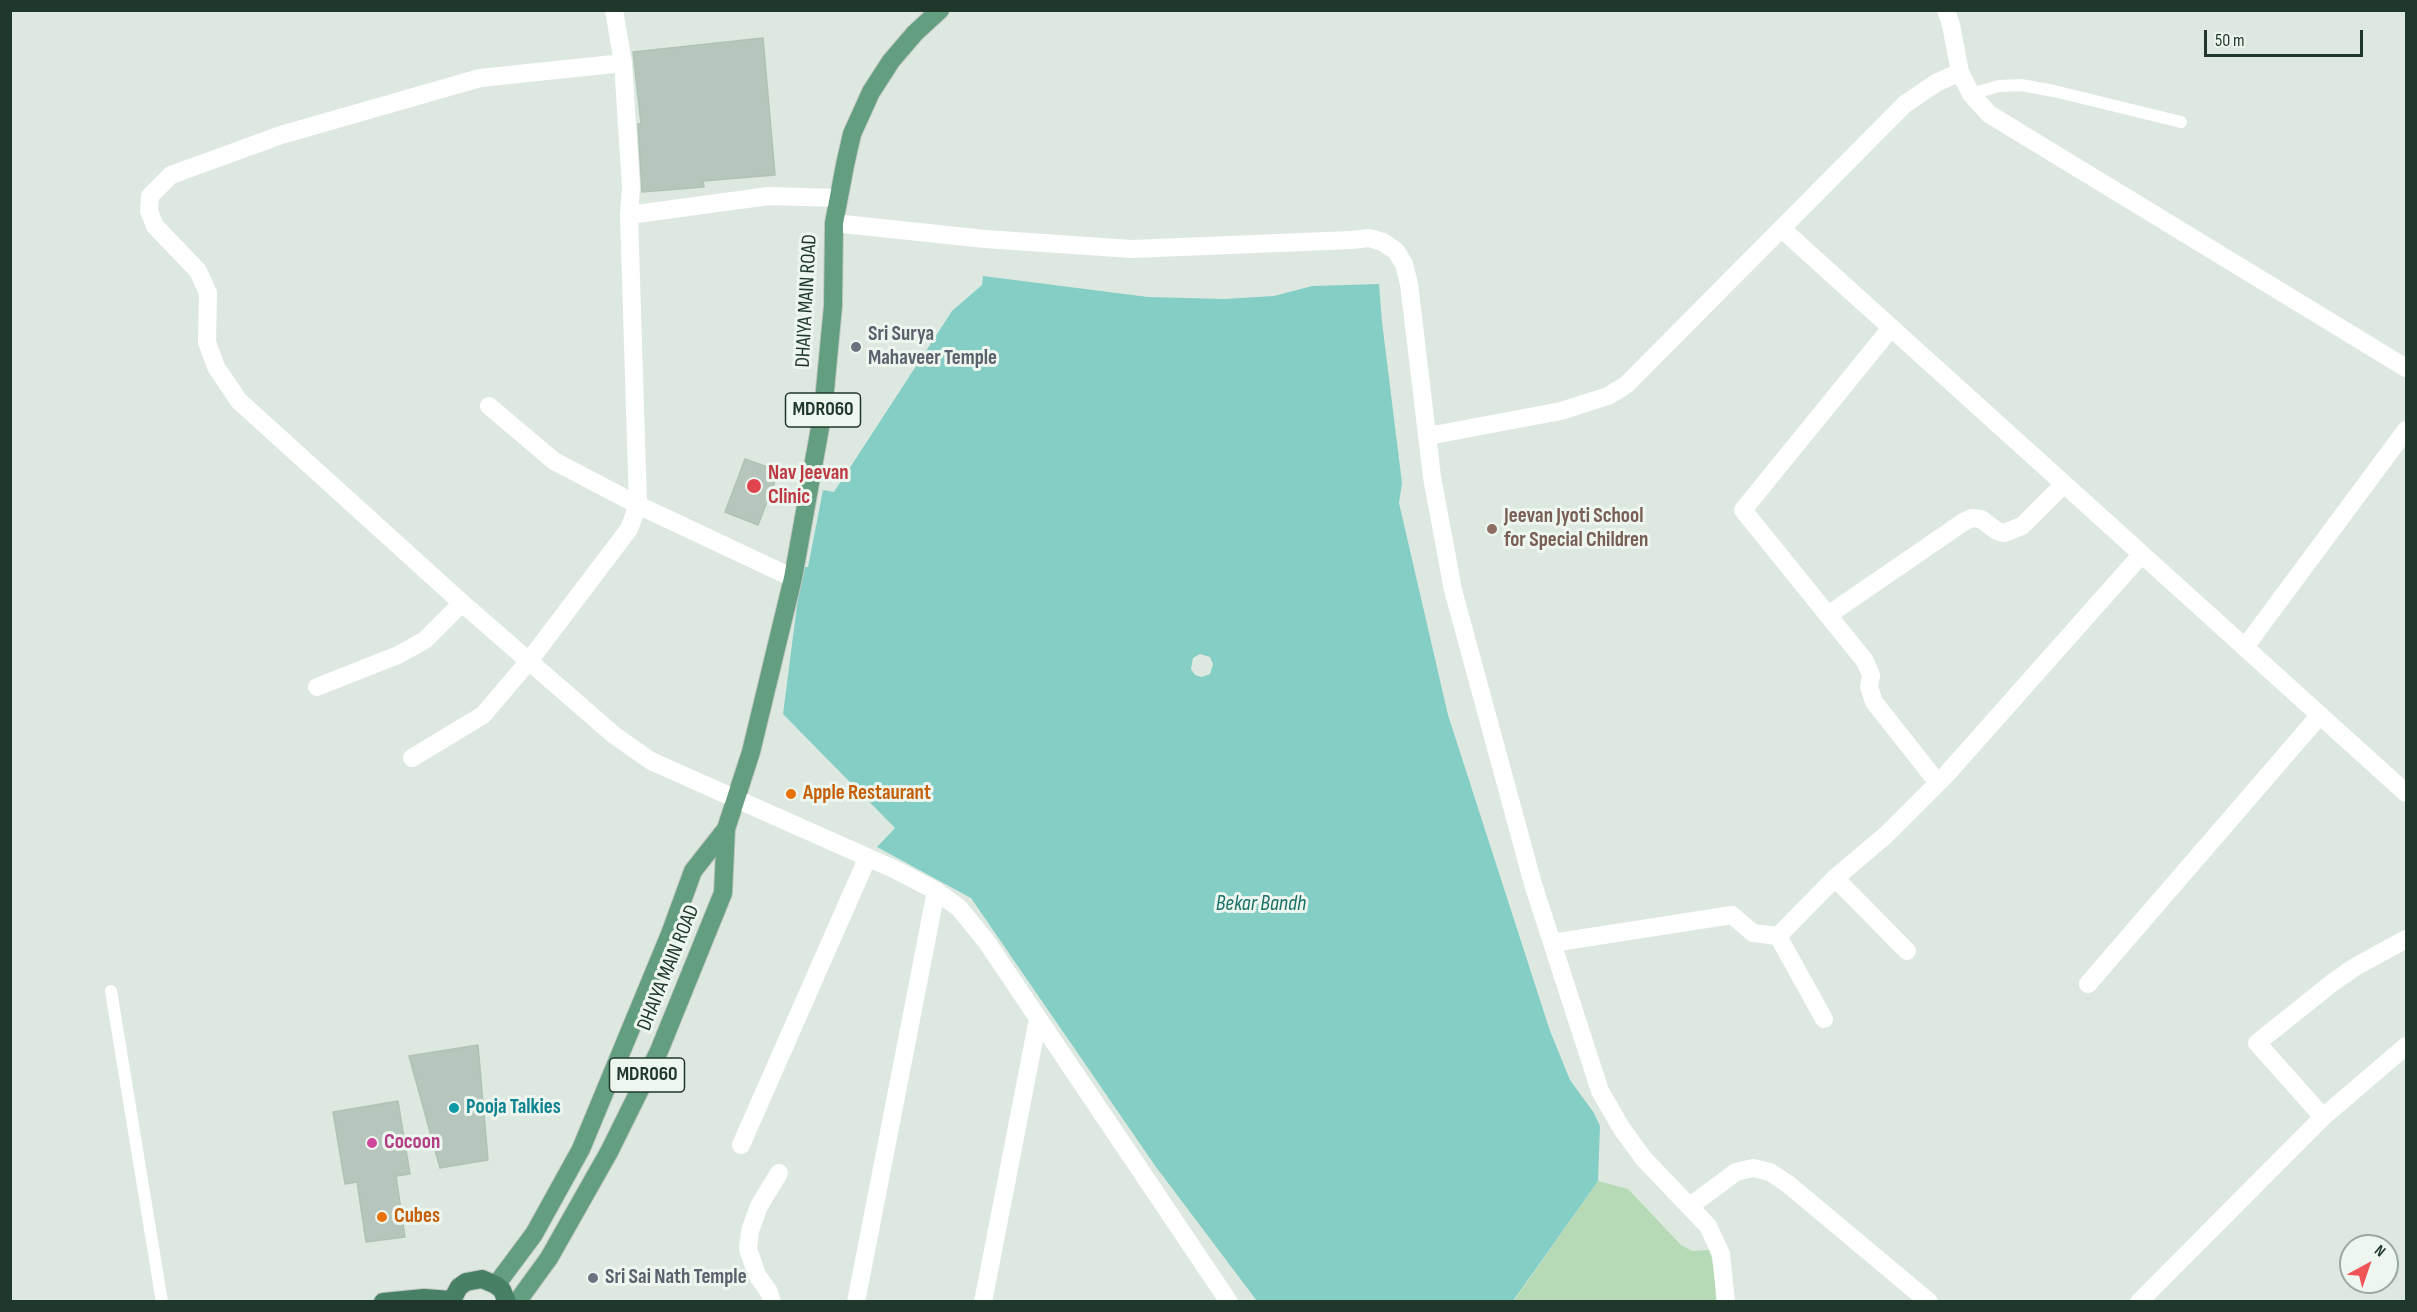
<!DOCTYPE html>
<html>
<head>
<meta charset="utf-8">
<style>
	body { margin:0 }
	#map { position:relative; width:2417px; height:1312px; overflow:hidden; background:#dde9e0; font-family:"Sofia Sans Condensed",sans-serif }
	canvas { display:block }
	.frame { position:absolute; inset:0; border:12px solid #1f382b; pointer-events:none }
	.north { position:absolute; left:2339px; top:1234px; width:60px; height:60px; box-sizing:border-box; background:#edf6ef; border:2px solid #9baaa1; border-radius:50%; rotate:40deg; font-size:16px; font-weight:700; line-height:24px; text-align:center; color:#1f382b }
	.north::after { content:''; display:block; margin:auto; width:21px; height:27px; background:#f05457; clip-path:polygon(50% 0,100% 100%,50% 72%,0 100%) }
	.scale { position:absolute; left:2204px; top:30px; width:159px; height:27px; box-sizing:border-box; border:3px solid #1f382b; border-top:0; padding-left:8px; font-size:18px; line-height:21px; white-space:nowrap; color:#1f382b; -webkit-text-stroke:4px #edf6ef; paint-order:stroke }
</style>
</head>
<body>
<div id="map">
<canvas width="2417" height="1312"></canvas>
<div class="frame"></div>
<div class="north">N</div>
<div class="scale">50 m</div>
</div>
<script>
const ctx = document.querySelector('canvas').getContext('2d');
ctx.lineJoin = 'round';
function paint(path, color) { ctx.fillStyle = color; ctx.fill(path, 'evenodd'); }
const poly = rows => new Path2D(rows.map(r => 'M' + r).join(''));
function strokePath(path, color, width, dash) { ctx.strokeStyle = color; ctx.lineWidth = width; ctx.lineCap = dash ? 'butt' : 'round'; ctx.setLineDash(dash || []); ctx.stroke(path); }
function write(font, color, halo, rows, align = 'center') {
  ctx.font = font + ' "Sofia Sans Condensed",sans-serif'; ctx.lineWidth = 6; ctx.setLineDash([]); ctx.textBaseline = 'middle'; ctx.strokeStyle = halo; ctx.fillStyle = color; for (const [text, x, y, turn = 0] of rows) {
    ctx.save(); ctx.translate(x, y); ctx.rotate((+turn || 0) * Math.PI / 180); ctx.textAlign = isNaN(turn) ? turn : align; if (halo) ctx.strokeText(text, 0, 0); ctx.fillText(text, 0, 0); ctx.restore();
  }
}
const green = poly([
	[1598,1181,1628,1189,1681,1245,1692,1251,1710,1250,1715,1275,1716,1301,1513,1302]
]);
const water = poly([
	[983,276,1148,297,1225,299,1274,296,1312,286,1379,284,1382,322,1402,483,1399,503,1448,715,1550,1031,1570,1080,1594,1113,1600,1126,1598,1181,1513,1301,1257,1301,1156,1167,971,898,877,847,895,828,783,714,802,567,808,567,823,490,834,492,952,311,982,285],
	[1200,654,1210,657,1213,664,1210,674,1202,677,1195,675,1191,669,1193,658]
]);
const building = poly([
	[763,38,775,175,703,181,704,187,642,192,638,124,641,124,633,52,763,38],
	[745,459,779,471,758,525,725,512,745,459],
	[478,1045,488,1160,440,1168,409,1056,478,1045],
	[398,1101,410,1174,396,1176,405,1237,366,1242,357,1182,345,1184,333,1112,398,1101]
]);
const service = poly([
	[1971,94,1999,86,2021,85,2054,91,2181,122],
	[111,991,162,1302]
]);
const minor = poly([
	[1946,10,1951,25,1960,72,1971,94,1989,114,2406,368],
	[623,63,480,78,281,135,171,175,150,196,149,211,155,226,198,271,208,293,207,342,216,367,239,401,462,603,614,735,651,761,896,870,936,891,959,908,986,941,1229,1302],
	[629,215,769,196,838,198],
	[834,223,985,239,1132,249,1351,240,1369,238,1383,242,1396,251,1404,264,1409,284,1432,477,1453,590,1533,884,1600,1091,1622,1129,1644,1159,1708,1226,1721,1254,1726,1302],
	[1782,229,2406,793],
	[1891,328,1743,510,1865,661,1871,675,1869,687,1874,702,1938,783],
	[489,406,554,461,638,505,793,578],
	[1428,436,1561,411,1608,396,1626,385,1905,104,1936,83,1960,72],
	[1828,615,1965,521,1972,518,1981,519,1997,531,2004,533,2022,526,2064,484],
	[2245,647,2406,430],
	[317,687,398,655,425,640,462,603],
	[412,758,483,715,529,661,629,529,638,505,629,215,631,187,623,63,614,10],
	[1835,878,1907,951],
	[1552,943,1732,915,1753,933,1778,936],
	[2088,984,2320,715],
	[1824,1019,1778,936,1835,878,1886,835,1945,776,2142,554],
	[2323,1117,2257,1043,2332,983,2355,967,2406,939],
	[741,1145,867,859],
	[1690,1206,1736,1172,1753,1168,1770,1172,1788,1184,1929,1302],
	[772,1302,769,1292,757,1275,748,1249,750,1231,759,1206,779,1173],
	[856,1302,936,891],
	[983,1302,1038,1019],
	[2139,1302,2323,1117,2406,1046]
]);
const primary = poly([
	[496,1285,534,1234,581,1149,670,934,693,871,726,829],
	[517,1302,549,1258,609,1152,659,1051,723,893,726,829,751,752,793,578,823,411,833,306,834,223,845,165,852,134,871,92,891,61,915,33,940,10]
]);
const trunk = poly([
	[383,1302,424,1298,451,1300],
	[451,1302,459,1287,466,1282,482,1279,496,1285,502,1290,507,1302]
]);
const markers = [
	[856,347,6,"#6b7280"],
	[754,486,8,"#e0444e"],
	[1492,529,6,"#8d6e63"],
	[791,794,6,"#e8710a"],
	[454,1108,6,"#0f9aa8"],
	[372,1143,6,"#d1479c"],
	[382,1217,6,"#e8710a"],
	[593,1278,6,"#6b7280"]
];
const shields = [
	[823,410,75],
	[647,1075,75]
];
const shieldNames = [
	["MDR060",823,410],
	["MDR060",647,1075]
];
const streetNames = [
	["DHAIYA MAIN ROAD",807,301,-87],
	["DHAIYA MAIN ROAD",669,968,-68]
];
const worshipNames = [
	["Sri Surya",868,335],
	["Mahaveer Temple",868,359],
	["Sri Sai Nath Temple",605,1278]
];
const healthNames = [
	["Nav Jeevan",768,474],
	["Clinic",768,498]
];
const educationNames = [
	["Jeevan Jyoti School",1504,517],
	["for Special Children",1504,541]
];
const foodNames = [
	["Apple Restaurant",803,794],
	["Cubes",394,1217]
];
const cultureNames = [
	["Pooja Talkies",466,1108]
];
const hotelNames = [
	["Cocoon",384,1143]
];
const waterNames = [
	["Bekar Bandh",1261,904]
];
paint(green, '#b6dab6');
paint(water, '#84cec6');
paint(building, '#b6c6bc');
strokePath(building, '#b0c2b6', 1.5);
strokePath(primary, '#c0c7c4', 20);
strokePath(trunk, '#c0c7c4', 20);
strokePath(service, '#fff', 12);
strokePath(minor, '#fff', 18);
strokePath(primary, '#629e7f', 18);
strokePath(trunk, '#478064', 18);
for (const [x, y, r, color] of markers) { const dot = new Path2D(); dot.arc(x, y, r, 0, 2 * Math.PI); ctx.fillStyle = color; ctx.fill(dot); strokePath(dot, '#edf6ef', 2); }
for (const [x, y, w] of shields) { const box = new Path2D(); box.roundRect(x - w / 2, y - 17, w, 34, 4.5); ctx.fillStyle = '#edf6ef'; ctx.fill(box); strokePath(box, '#1f382b', 1.5); }
write('bold 20px', '#1f382b', null, shieldNames);
write('21px', '#1f382b', '#edf6ef', streetNames);
write('bold 21px', '#5b616d', '#edf6ef', worshipNames, 'left');
write('bold 21px', '#be3a42', '#edf6ef', healthNames, 'left');
write('bold 21px', '#785e54', '#edf6ef', educationNames, 'left');
write('bold 21px', '#c56008', '#edf6ef', foodNames, 'left');
write('bold 21px', '#0d838f', '#edf6ef', cultureNames, 'left');
write('bold 21px', '#b23c85', '#edf6ef', hotelNames, 'left');
write('italic 22px', '#1b7269', '#edf6ef', waterNames);
</script>
</body>
</html>
